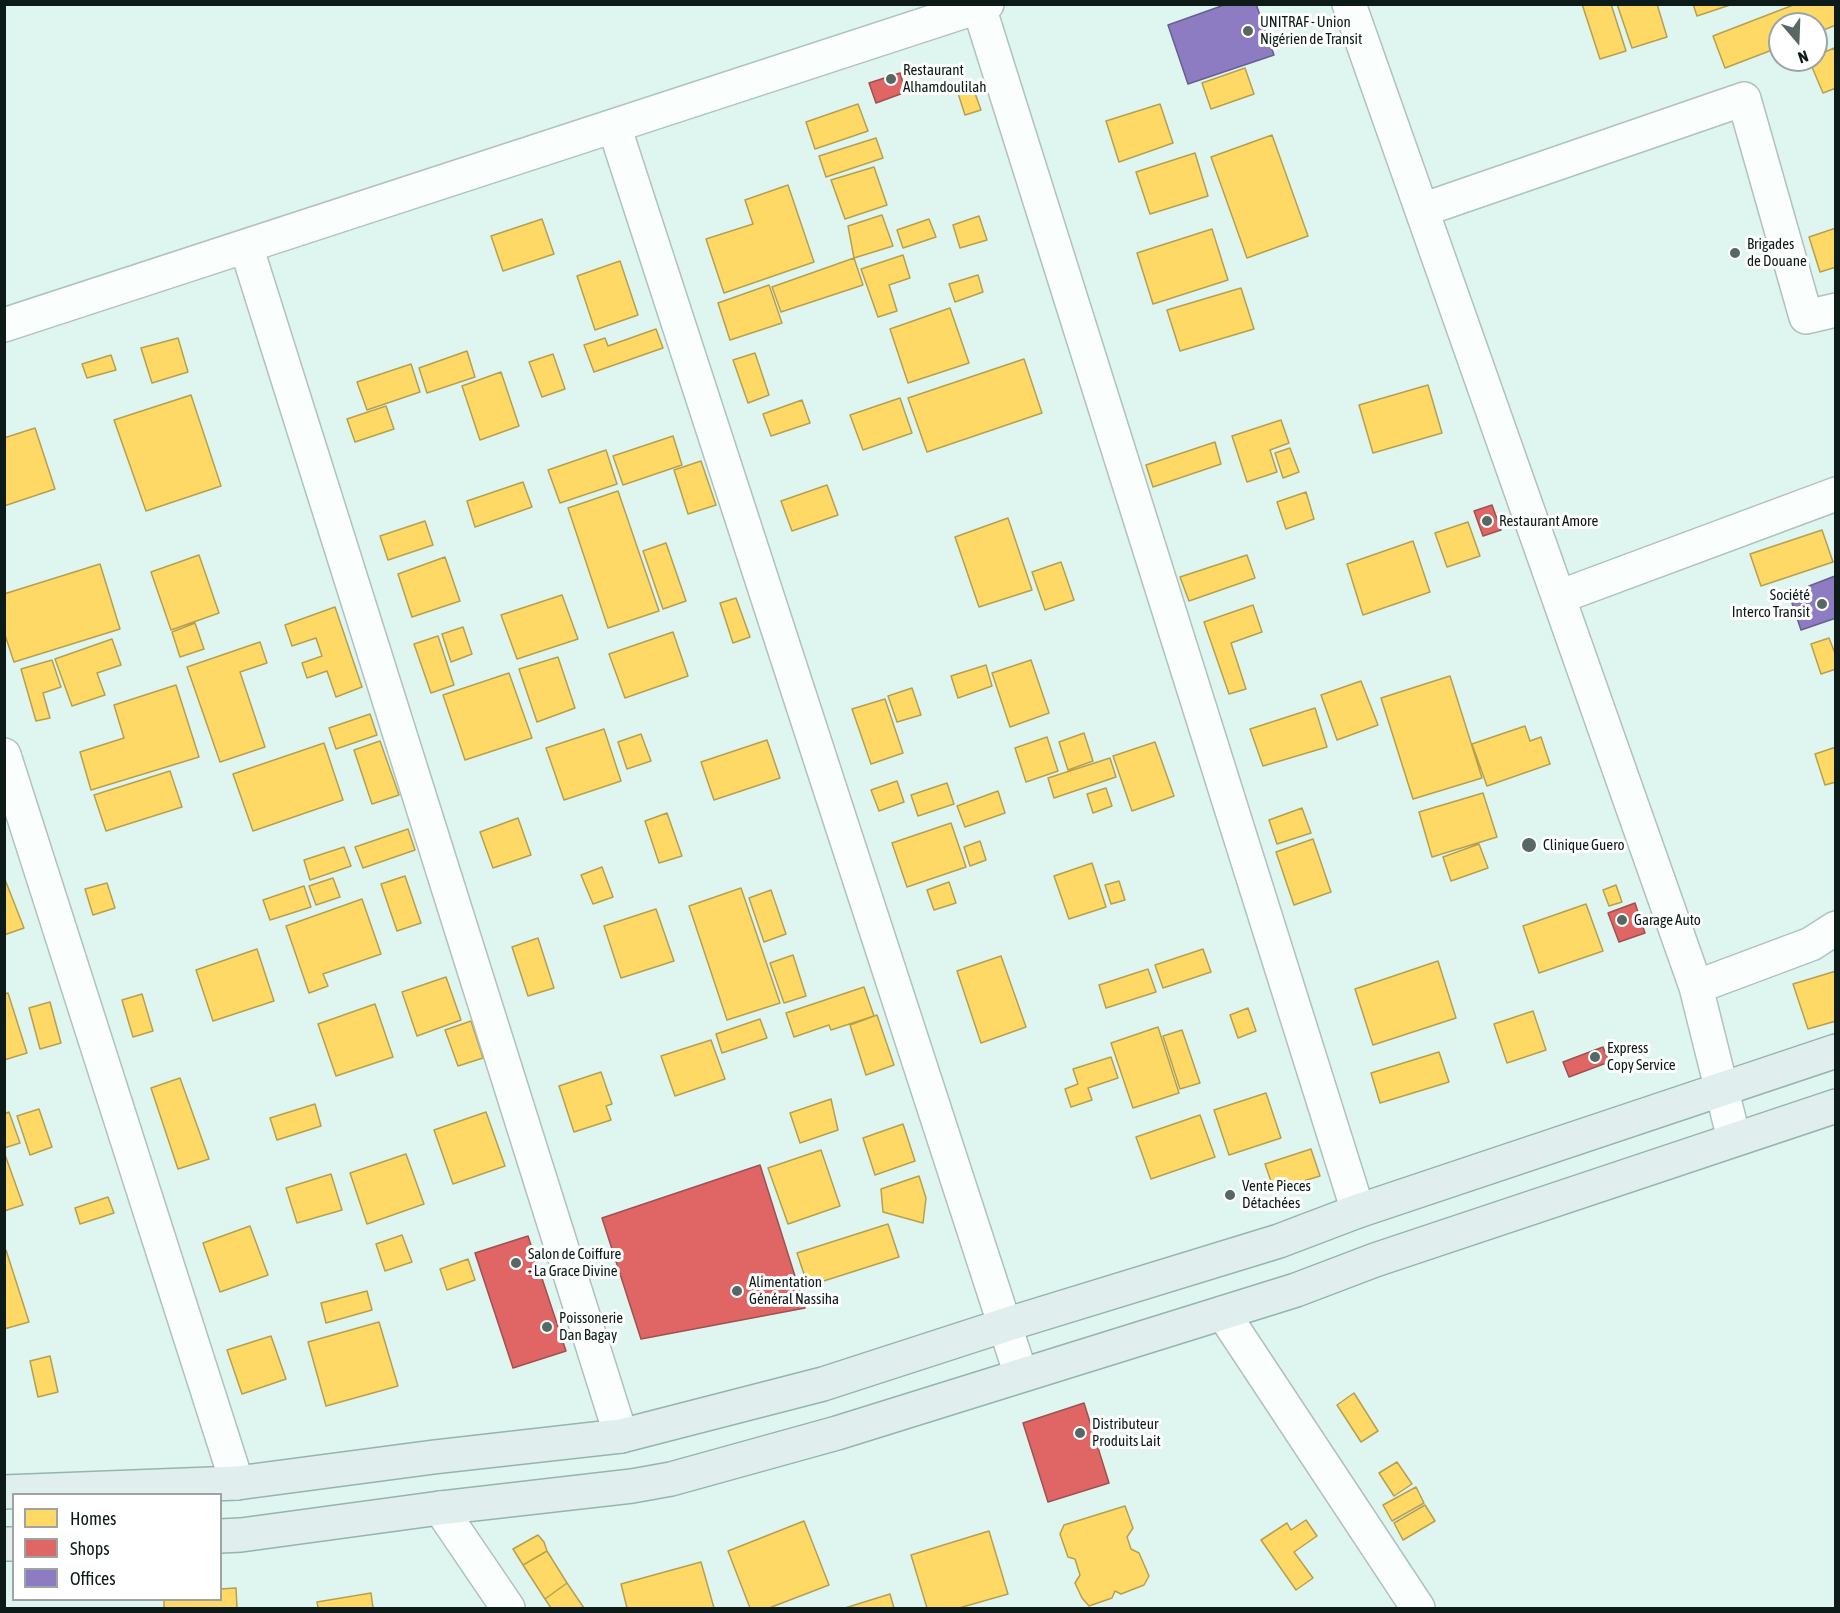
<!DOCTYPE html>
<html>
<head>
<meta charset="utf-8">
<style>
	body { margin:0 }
	#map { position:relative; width:1840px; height:1613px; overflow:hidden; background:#dff5f0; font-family:"Asap Condensed",sans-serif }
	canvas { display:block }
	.frame { position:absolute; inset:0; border:6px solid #0c1b18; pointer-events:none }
	.legend { position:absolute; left:12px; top:1493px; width:210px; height:108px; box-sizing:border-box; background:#fff; border:2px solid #9ea4a3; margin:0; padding:8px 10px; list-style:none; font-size:18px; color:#0c1b18 }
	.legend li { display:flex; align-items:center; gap:12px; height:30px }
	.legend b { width:30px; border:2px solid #9ea4a3 }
	.north { position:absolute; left:1768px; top:12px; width:60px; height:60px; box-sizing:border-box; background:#fff; border:2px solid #9ea4a3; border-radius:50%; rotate:161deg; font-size:16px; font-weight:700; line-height:24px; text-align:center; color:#0c1b18 }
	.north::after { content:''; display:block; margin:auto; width:21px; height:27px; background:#566764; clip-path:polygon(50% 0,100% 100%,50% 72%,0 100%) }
</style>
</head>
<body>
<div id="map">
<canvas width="1840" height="1613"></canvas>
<div class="frame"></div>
<ul class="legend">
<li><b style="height:16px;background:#ffd966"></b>Homes</li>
<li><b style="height:16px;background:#e06666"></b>Shops</li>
<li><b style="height:16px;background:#8e7cc3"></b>Offices</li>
</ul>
<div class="north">N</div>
</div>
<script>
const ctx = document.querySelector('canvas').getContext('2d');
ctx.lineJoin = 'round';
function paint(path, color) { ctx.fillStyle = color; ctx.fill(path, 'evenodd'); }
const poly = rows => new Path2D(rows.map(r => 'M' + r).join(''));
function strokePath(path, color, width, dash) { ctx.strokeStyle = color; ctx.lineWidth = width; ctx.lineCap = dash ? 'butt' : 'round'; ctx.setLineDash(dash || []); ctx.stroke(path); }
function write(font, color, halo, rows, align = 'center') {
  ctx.font = font + ' "Asap Condensed",sans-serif'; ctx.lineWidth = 6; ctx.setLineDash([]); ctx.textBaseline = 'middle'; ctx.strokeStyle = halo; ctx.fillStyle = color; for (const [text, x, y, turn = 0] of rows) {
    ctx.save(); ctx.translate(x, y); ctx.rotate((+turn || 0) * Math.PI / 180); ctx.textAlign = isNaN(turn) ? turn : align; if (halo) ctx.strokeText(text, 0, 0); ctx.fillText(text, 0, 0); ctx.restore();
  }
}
const homes = poly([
	[1582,4,1611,4,1626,51,1600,59,1582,4],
	[1617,4,1657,4,1667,37,1632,48,1617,4],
	[1693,4,1733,4,1697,16,1693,4],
	[1796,4,1836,4,1836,25,1816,33,1816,24,1780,24,1780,47,1725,68,1713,36,1796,4],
	[1834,48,1836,52,1836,88,1823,93,1809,60,1816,60,1816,56,1834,48],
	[1245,68,1254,94,1211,109,1202,83,1245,68],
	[970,79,981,110,965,115,955,84,970,79],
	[858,104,868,131,815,149,806,122,858,104],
	[1160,104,1173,143,1119,162,1106,121,1160,104],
	[1272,135,1308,236,1247,258,1211,157,1272,135],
	[876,138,883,158,826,177,819,156,876,138],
	[1195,153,1208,196,1150,214,1136,172,1195,153],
	[874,167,887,205,845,219,831,180,874,167],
	[788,185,814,262,724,293,706,239,753,224,745,200,788,185],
	[882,215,893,246,854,258,848,226,882,215],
	[979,216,987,240,960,248,953,225,979,216],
	[542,219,554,254,503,271,491,236,542,219],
	[929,219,936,237,903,248,897,230,929,219],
	[1836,228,1836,267,1820,272,1809,237,1836,228],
	[1212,229,1228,280,1153,304,1137,253,1212,229],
	[903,255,910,278,889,285,897,311,878,317,861,269,903,255],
	[854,258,863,285,781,312,772,287,854,258],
	[620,261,638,315,595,330,577,276,620,261],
	[978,275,983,292,955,302,949,284,978,275],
	[769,285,782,323,730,340,718,303,769,285],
	[1241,288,1254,329,1180,351,1167,310,1241,288],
	[950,308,969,363,908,383,890,329,950,308],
	[656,329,663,348,594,372,584,345,605,338,608,346,656,329],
	[178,338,188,372,152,383,141,348,178,338],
	[467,351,475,377,427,393,419,368,467,351],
	[755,353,769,395,748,403,733,360,755,353],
	[553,354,565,389,542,397,529,362,553,354],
	[111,355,116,370,87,378,82,364,111,355],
	[1024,359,1042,413,927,452,908,398,1024,359],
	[411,364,420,392,367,410,357,382,411,364],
	[501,372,519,426,480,440,462,386,501,372],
	[1428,385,1442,433,1373,453,1359,405,1428,385],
	[191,395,221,486,146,511,114,420,191,395],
	[900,398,912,433,863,450,850,415,900,398],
	[802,400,810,423,771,436,763,414,802,400],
	[386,406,394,429,355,442,347,419,386,406],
	[1281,420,1289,443,1270,450,1277,472,1247,482,1232,436,1281,420],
	[35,428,55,489,4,506,4,438,35,428],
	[673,436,682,465,623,485,613,456,673,436],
	[1215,442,1221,464,1153,487,1146,465,1215,442],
	[1290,448,1299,472,1283,478,1275,453,1290,448],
	[606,450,617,484,560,503,548,470,606,450],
	[701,461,716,505,688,514,674,470,701,461],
	[523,482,532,507,475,527,467,501,523,482],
	[827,485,838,515,792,531,781,501,827,485],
	[618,491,659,611,608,628,568,508,618,491],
	[1306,492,1314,519,1286,529,1277,502,1306,492],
	[1008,518,1032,590,979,607,955,537,1008,518],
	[425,521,433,545,388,560,380,536,425,521],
	[1468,522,1480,556,1447,567,1435,533,1468,522],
	[1822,530,1833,562,1761,586,1750,554,1822,530],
	[1413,541,1430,592,1363,615,1347,564,1413,541],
	[666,543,686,601,663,609,643,551,666,543],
	[199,555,219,613,171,630,151,572,199,555],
	[1247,555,1255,578,1189,601,1180,577,1247,555],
	[445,557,460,601,412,617,398,574,445,557],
	[1061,562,1074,600,1045,610,1032,572,1061,562],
	[100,564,120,629,14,662,4,632,4,594,100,564],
	[562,595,578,639,517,659,501,615,562,595],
	[736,598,750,637,733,643,720,603,736,598],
	[1253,605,1262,632,1231,643,1246,689,1229,694,1204,622,1253,605],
	[335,607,362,687,336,697,327,671,307,678,302,663,322,656,316,638,292,646,285,625,335,607],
	[195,623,204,649,180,657,172,632,195,623],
	[463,627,472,654,451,662,442,634,463,627],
	[673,632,688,676,625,698,609,654,673,632],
	[438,636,454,685,431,693,414,644,438,636],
	[1829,638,1836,656,1836,669,1821,674,1811,644,1829,638],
	[112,639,121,665,97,673,105,695,72,706,55,659,112,639],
	[260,642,267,663,240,672,265,747,220,762,187,667,260,642],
	[558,657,575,708,537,722,519,669,558,657],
	[52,660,61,687,43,693,50,718,36,721,21,669,52,660],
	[1031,660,1049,713,1010,727,992,673,1031,660],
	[986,665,992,686,958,698,951,676,986,665],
	[509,673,532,738,465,760,443,695,509,673],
	[1450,676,1482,778,1413,799,1381,698,1450,676],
	[1361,681,1378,725,1337,740,1321,695,1361,681],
	[176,685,199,757,91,790,80,752,124,738,114,705,176,685],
	[912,688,921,715,897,722,888,696,912,688],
	[885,699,903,753,871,764,852,709,885,699],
	[1315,708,1327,747,1263,766,1250,729,1315,708],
	[370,714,377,735,336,749,329,728,370,714],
	[1525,726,1530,741,1541,737,1550,764,1487,786,1472,744,1525,726],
	[604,729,621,781,564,800,546,748,604,729],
	[1084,733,1093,761,1068,770,1059,742,1084,733],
	[641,734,651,761,627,769,618,742,641,734],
	[1047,737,1058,771,1026,782,1015,748,1047,737],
	[767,740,780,778,714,800,701,762,767,740],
	[380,741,399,795,372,804,354,750,380,741],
	[1155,742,1174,796,1132,811,1113,756,1155,742],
	[324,743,343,800,253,831,233,774,324,743],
	[1836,747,1836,782,1825,785,1815,754,1836,747],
	[1110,758,1116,777,1054,798,1048,778,1110,758],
	[170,771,182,807,106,831,94,795,170,771],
	[897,781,904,802,879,811,871,790,897,781],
	[947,783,954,804,918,816,911,795,947,783],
	[1106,788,1112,806,1093,813,1087,794,1106,788],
	[998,791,1005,813,965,827,957,806,998,791],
	[1483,793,1497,837,1432,857,1419,812,1483,793],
	[1302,808,1311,833,1277,844,1269,820,1302,808],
	[667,813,682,856,659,863,645,821,667,813],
	[518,818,531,855,493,868,480,832,518,818],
	[951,823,966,867,907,887,892,843,951,823],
	[408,829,415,850,363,868,355,847,408,829],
	[1313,839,1331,892,1294,905,1276,852,1313,839],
	[980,841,986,860,970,866,964,847,980,841],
	[1479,844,1488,868,1451,881,1443,857,1479,844],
	[344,847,351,866,310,880,304,860,344,847],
	[1092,863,1106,907,1069,919,1054,876,1092,863],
	[602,867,613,897,593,904,581,875,602,867],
	[405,876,421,923,397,931,381,884,405,876],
	[4,877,24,928,4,935,4,877],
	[333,878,340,897,316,905,309,886,333,878],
	[1119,881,1125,900,1111,904,1105,885,1119,881],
	[949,882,956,903,934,910,927,890,949,882],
	[107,883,115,908,93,915,85,889,107,883],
	[1616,885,1622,902,1609,906,1603,890,1616,885],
	[304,886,311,907,270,920,263,900,304,886],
	[741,888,780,1003,727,1020,689,906,741,888],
	[771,890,786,934,764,942,749,898,771,890],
	[362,899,381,954,323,974,328,986,309,993,286,926,362,899],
	[1586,904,1603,951,1539,973,1523,926,1586,904],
	[656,909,674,961,621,978,604,926,656,909],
	[538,938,554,988,528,996,512,947,538,938],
	[257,949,274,1001,213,1021,196,970,257,949],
	[1203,949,1211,972,1163,988,1155,965,1203,949],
	[793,955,806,996,784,1003,770,963,793,955],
	[1001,956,1026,1027,981,1043,957,971,1001,956],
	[1438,961,1456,1018,1373,1045,1355,989,1438,961],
	[1148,969,1156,992,1106,1008,1099,985,1148,969],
	[1836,971,1836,1021,1808,1029,1793,984,1836,971],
	[446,977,461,1020,417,1036,402,992,446,977],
	[864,987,874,1016,831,1030,829,1025,794,1037,786,1013,864,987],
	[8,993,27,1053,4,1060,4,994,8,993],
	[142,994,153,1031,133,1037,122,1000,142,994],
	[50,1002,61,1043,40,1049,29,1008,50,1002],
	[375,1004,393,1057,336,1076,318,1024,375,1004],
	[1248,1008,1256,1031,1238,1038,1230,1015,1248,1008],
	[1533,1011,1546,1050,1507,1063,1494,1024,1533,1011],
	[877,1015,894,1065,866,1075,850,1025,877,1015],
	[760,1019,767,1038,722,1053,716,1034,760,1019],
	[471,1021,483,1058,458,1066,445,1030,471,1021],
	[1158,1027,1179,1093,1133,1108,1111,1043,1158,1027],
	[1182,1030,1200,1083,1180,1089,1163,1036,1182,1030],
	[711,1040,725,1079,675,1096,661,1056,711,1040],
	[1439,1052,1449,1082,1380,1103,1371,1073,1439,1052],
	[1111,1057,1118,1078,1088,1088,1092,1100,1071,1107,1065,1089,1078,1084,1073,1069,1111,1057],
	[601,1072,612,1104,606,1106,611,1120,574,1132,559,1086,601,1072],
	[180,1078,209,1159,178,1169,151,1088,180,1078],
	[1266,1093,1281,1138,1229,1155,1214,1110,1266,1093],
	[831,1099,838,1130,800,1143,790,1113,831,1099],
	[315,1104,321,1126,277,1140,270,1118,315,1104],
	[39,1109,52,1147,30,1155,17,1116,39,1109],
	[9,1112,20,1143,4,1148,4,1114,9,1112],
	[486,1112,505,1166,453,1184,434,1130,486,1112],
	[1200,1115,1215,1157,1151,1179,1136,1137,1200,1115],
	[903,1124,915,1161,875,1175,863,1138,903,1124],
	[1311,1149,1320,1176,1274,1190,1265,1164,1311,1149],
	[821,1150,840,1206,788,1224,768,1168,821,1150],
	[4,1152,23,1205,4,1211,4,1152],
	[406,1154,424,1204,367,1224,350,1173,406,1154],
	[331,1174,342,1210,297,1223,286,1188,331,1174],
	[919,1176,926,1198,923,1223,883,1212,881,1189,919,1176],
	[108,1197,114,1213,80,1224,75,1208,108,1197],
	[888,1224,899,1257,808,1286,797,1253,888,1224],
	[250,1226,268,1275,220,1292,203,1243,250,1226],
	[402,1235,412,1262,385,1271,376,1244,402,1235],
	[4,1250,6,1250,29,1322,4,1329,4,1250],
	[468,1259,475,1280,447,1290,440,1269,468,1259],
	[367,1291,372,1310,326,1323,321,1303,367,1291],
	[379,1322,398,1386,326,1406,308,1342,379,1322],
	[271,1336,286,1379,242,1394,227,1350,271,1336],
	[50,1356,58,1392,38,1397,30,1361,50,1356],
	[1354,1393,1378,1431,1361,1442,1337,1405,1354,1393],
	[1397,1462,1412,1484,1394,1496,1379,1473,1397,1462],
	[1416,1487,1424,1503,1392,1521,1383,1505,1416,1487],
	[1425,1505,1435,1521,1403,1540,1394,1523,1425,1505],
	[1125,1506,1133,1528,1127,1537,1131,1549,1139,1553,1149,1576,1144,1585,1121,1594,1115,1591,1112,1598,1089,1606,1082,1598,1075,1583,1080,1575,1075,1559,1068,1557,1060,1534,1064,1525,1125,1506],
	[1306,1520,1317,1536,1294,1552,1313,1578,1296,1590,1261,1540,1287,1523,1291,1530,1306,1520],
	[804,1521,829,1585,769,1608,750,1608,728,1551,804,1521],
	[989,1531,1008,1594,959,1608,927,1608,911,1555,989,1531],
	[538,1535,544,1542,547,1551,523,1565,513,1549,538,1535],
	[547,1551,567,1583,545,1599,523,1565,547,1551],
	[701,1562,714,1608,627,1608,621,1584,701,1562],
	[567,1583,584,1608,551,1608,545,1599,567,1583],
	[236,1588,237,1608,164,1608,164,1600,220,1600,220,1589,236,1588],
	[371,1593,373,1608,318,1608,317,1602,371,1593],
	[890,1594,894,1608,845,1608,890,1594]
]);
const shops = poly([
	[900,73,906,92,876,103,869,83,900,73],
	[1492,505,1501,530,1483,536,1474,511,1492,505],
	[1635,903,1645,933,1619,942,1608,913,1635,903],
	[1603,1047,1609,1062,1569,1077,1563,1062,1603,1047],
	[760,1165,805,1308,641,1339,602,1218,760,1165],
	[528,1236,566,1351,513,1368,475,1253,528,1236],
	[1084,1403,1109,1483,1048,1502,1023,1423,1084,1403]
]);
const offices = poly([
	[1227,4,1256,4,1274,55,1188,84,1168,25,1227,4],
	[1835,576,1836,618,1801,630,1791,600,1811,593,1809,586,1835,576]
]);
const minor = poly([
	[1349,4,1696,987,1734,1139],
	[979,7,1358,1211],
	[614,126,1021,1375],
	[1422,210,1744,99,1806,317,1836,310],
	[246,246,621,1436],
	[4,325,987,4],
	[1559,597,1836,494],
	[4,755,237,1483],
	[1696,987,1811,944,1836,928],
	[1223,1313,1418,1608],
	[440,1508,508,1608]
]);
const major = poly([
	[4,1492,237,1483,434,1457,621,1436,823,1384,1005,1325,1279,1241,1358,1211,1836,1051],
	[220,1536,241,1535,440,1508,632,1486,671,1479,837,1433,1296,1290,1375,1260,1836,1106],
	[4,1544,14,1544]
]);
const markers = [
	[1248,31,6,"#566764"],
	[891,79,6,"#566764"],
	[1735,253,6,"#566764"],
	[1487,521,6,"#566764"],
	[1822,604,6,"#566764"],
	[1529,845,8,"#566764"],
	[1622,920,6,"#566764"],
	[1595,1057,6,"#566764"],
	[1230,1195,6,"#566764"],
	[516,1263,6,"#566764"],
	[737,1291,6,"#566764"],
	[547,1327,6,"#566764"],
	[1080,1433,6,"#566764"]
];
const poiNames = [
	["UNITRAF - Union",1260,22],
	["Nigérien de Transit",1260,39],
	["Restaurant",903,70],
	["Alhamdoulilah",903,87],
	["Brigades",1747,244],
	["de Douane",1747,261],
	["Restaurant Amore",1499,521],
	["Société",1810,595,"right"],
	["Interco Transit",1810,612,"right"],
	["Clinique Guero",1543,845],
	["Garage Auto",1634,920],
	["Express",1607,1048],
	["Copy Service",1607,1065],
	["Vente Pieces",1242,1186],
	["Détachées",1242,1203],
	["Salon de Coiffure",528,1254],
	["- La Grace Divine",528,1271],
	["Alimentation",749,1282],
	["Général Nassiha",749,1299],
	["Poissonerie",559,1318],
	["Dan Bagay",559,1335],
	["Distributeur",1092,1424],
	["Produits Lait",1092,1441]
];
paint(homes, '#ffd966');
strokePath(homes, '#b6a04f', 1.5);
paint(shops, '#e06666');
strokePath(shops, '#a0504f', 1.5);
paint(offices, '#8e7cc3');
strokePath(offices, '#675f90', 1.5);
strokePath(minor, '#b0c2be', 36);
strokePath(major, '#95b4af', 36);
strokePath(minor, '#fafefd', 33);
strokePath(major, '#e0efed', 33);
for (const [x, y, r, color] of markers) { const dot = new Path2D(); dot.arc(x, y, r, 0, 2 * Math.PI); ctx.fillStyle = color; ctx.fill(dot); strokePath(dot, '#fff', 2); }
write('15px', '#0c1b18', '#fff', poiNames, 'left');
</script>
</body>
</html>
